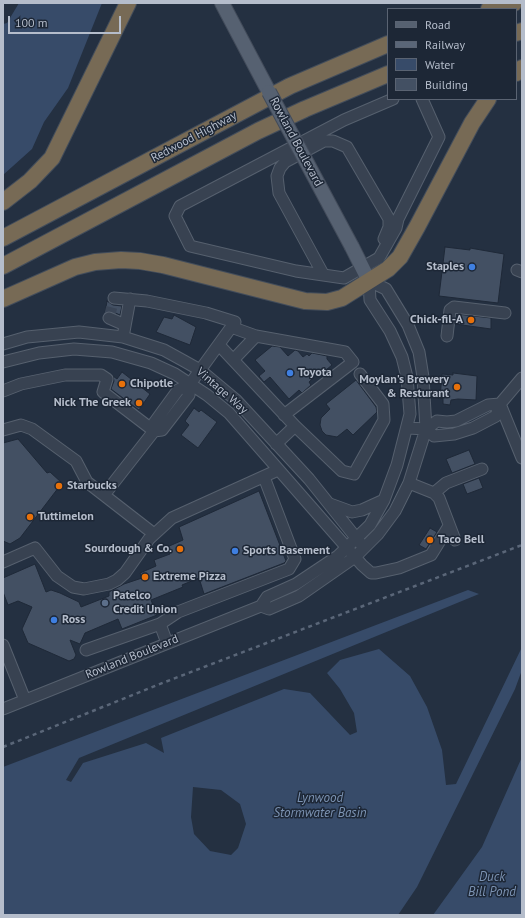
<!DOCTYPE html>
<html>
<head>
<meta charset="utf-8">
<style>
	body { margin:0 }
	#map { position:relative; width:525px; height:918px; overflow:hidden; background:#243041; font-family:"PT Sans",sans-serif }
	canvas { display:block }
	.frame { position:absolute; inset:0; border:4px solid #b5bdcb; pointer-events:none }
	.legend { position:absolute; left:387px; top:8px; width:130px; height:92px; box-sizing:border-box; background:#1d2736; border:1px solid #5a6372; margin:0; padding:5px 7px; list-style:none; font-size:12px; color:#b5bdcb }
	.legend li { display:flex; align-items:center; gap:8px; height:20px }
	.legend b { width:20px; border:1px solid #5a6372 }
	.scale { position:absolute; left:8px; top:16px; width:113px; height:18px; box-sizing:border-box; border:2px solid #b5bdcb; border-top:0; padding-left:5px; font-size:12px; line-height:14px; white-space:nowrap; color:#b5bdcb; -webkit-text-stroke:3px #1d2736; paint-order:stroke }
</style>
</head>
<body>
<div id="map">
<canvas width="525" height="918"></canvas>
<div class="frame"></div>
<ul class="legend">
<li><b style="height:5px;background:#566171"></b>Road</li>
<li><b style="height:5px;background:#5a6678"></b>Railway</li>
<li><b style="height:11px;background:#374b69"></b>Water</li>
<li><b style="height:11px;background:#435063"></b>Building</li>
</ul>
<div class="scale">100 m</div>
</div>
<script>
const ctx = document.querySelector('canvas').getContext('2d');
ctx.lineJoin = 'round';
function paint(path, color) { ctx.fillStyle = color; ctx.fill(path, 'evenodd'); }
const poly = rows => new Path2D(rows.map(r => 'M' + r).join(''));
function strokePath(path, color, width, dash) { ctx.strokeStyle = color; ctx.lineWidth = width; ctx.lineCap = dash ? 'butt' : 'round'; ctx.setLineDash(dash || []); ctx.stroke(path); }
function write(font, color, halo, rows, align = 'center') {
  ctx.font = font + ' "PT Sans",sans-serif'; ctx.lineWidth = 3; ctx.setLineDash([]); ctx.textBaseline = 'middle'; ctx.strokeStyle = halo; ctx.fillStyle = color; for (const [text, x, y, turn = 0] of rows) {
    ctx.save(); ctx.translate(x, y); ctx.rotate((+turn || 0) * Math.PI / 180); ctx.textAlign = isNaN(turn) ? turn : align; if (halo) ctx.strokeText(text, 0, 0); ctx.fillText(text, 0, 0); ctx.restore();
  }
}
const water = poly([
	[19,3,102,3,68,88,44,122,32,149,3,175,3,24,7,23],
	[468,590,479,594,79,758,66,780,71,782,83,763,146,743,164,753,161,738,284,689,310,693,350,735,357,732,354,713,340,689,327,673,340,660,379,649,410,676,427,707,442,750,446,785,456,784,522,647,522,670,515,689,417,887,398,915,3,915,3,767],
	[193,787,221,790,240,804,246,824,238,848,231,855,210,851,194,834,191,817],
	[522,757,522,915,433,915,482,847]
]);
const building = poly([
	[445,247,470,250,470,248,504,254,498,303,439,296,445,247],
	[107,301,113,305,122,306,120,315,111,311,105,313,107,301],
	[457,314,491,318,491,329,455,324,457,314],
	[174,315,196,327,190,345,156,332,164,317,172,319,174,315],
	[272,346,280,347,288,356,295,350,298,351,303,357,307,354,309,356,312,353,327,356,327,359,332,365,326,370,324,368,309,382,311,385,302,393,299,390,289,399,270,377,264,382,259,376,265,371,255,360,272,346],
	[122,372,150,394,139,410,111,389,114,381,113,376,117,379,122,372],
	[453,373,477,376,476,400,458,399,451,400,450,405,443,404,443,398,440,398,442,374,453,375,453,373],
	[356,380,376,407,377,412,353,435,347,429,337,437,326,435,322,431,320,425,321,418,330,409,326,404,356,380],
	[194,408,199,412,201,410,217,422,198,448,181,435,189,425,185,421,194,408],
	[18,439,47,473,50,472,62,483,20,538,10,544,3,541,3,443,18,439],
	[469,450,475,464,452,473,446,459,469,450],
	[479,478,483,488,467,494,463,484,479,478],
	[259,491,286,561,284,563,204,594,199,578,182,585,183,587,151,600,157,615,122,629,118,619,85,633,80,644,70,640,76,655,74,659,69,661,28,643,22,629,32,607,18,601,8,605,3,592,3,578,35,564,46,592,51,590,60,593,79,602,81,607,109,596,109,592,124,584,142,578,140,573,156,566,154,560,170,554,167,547,183,540,179,527,259,491],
	[430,528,437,532,426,549,419,545,430,528]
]);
const minorTunnel = poly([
	[109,318,114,298]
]);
const minor = poly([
	[393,99,344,120,180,206,175,216,190,246,296,271,344,278,379,258,396,228,398,219,439,137,422,99],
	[517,270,522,272],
	[323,274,279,193,277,176,280,168,285,162,324,141,333,141,347,147,389,219,389,227,384,239],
	[109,318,125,325],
	[231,327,256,336],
	[447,336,450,310,454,307,505,313],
	[123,337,130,299],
	[3,344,27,337,79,332,123,337,164,350,184,361,200,370,236,400,309,479,361,544],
	[219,345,295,426,276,444],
	[233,360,256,336,345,352,353,362,284,415],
	[3,362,39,353,74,349,112,352,151,363,175,374,207,395,229,413,362,565,371,573,376,573,399,568,431,555,449,526],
	[3,391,21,384,65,375,101,375,107,379,103,392,154,431,162,430,189,395,190,384],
	[500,404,522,458],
	[295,426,342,471,354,474,384,420,383,404,360,374],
	[408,428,426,429,434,436,454,434,473,428,496,416,500,404,522,378],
	[426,429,437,421,447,422,456,421,488,405,500,404],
	[3,430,21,425,32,429,76,461,87,482,154,534],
	[409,483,434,493,439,498,455,540],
	[434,493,446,483,482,469],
	[104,495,154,431,154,423,178,390,190,384,235,322,206,313,147,301,114,298],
	[330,504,352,512,362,510,384,500],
	[3,562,35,548,57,576,73,587,84,589,109,584,117,580,125,573,149,539,172,518,278,470],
	[167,643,160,624,178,612,289,569,295,559,264,477],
	[3,645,25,700],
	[86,650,160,624],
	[3,709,261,606,267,597,296,584,338,556,370,525,384,500,397,465,410,414,407,377,402,357,390,331,370,300,369,281,386,289,408,325,419,352,423,377,426,429,409,483,395,511,378,534,355,557,299,596,269,609,261,606]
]);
const major = poly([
	[222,3,269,92],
	[352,247,369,281]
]);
const highway = poly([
	[489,9,514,3],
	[516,33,522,31],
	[516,73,522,68],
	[3,202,30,181,52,158,128,3],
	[3,238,290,86,388,44],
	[3,266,258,131,305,109,388,74],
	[3,299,75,267,95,262,121,260,140,261,163,265,305,301,327,302,342,298,388,269,400,257,417,227,472,123,488,99]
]);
const rail = poly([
	[3,747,165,682,522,545]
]);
const majorBridge = poly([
	[269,92,352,247]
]);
const markers = [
	[472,267,4,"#3f7fe0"],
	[471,320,4,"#e8710a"],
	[290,373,4,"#3f7fe0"],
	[122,384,4,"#e8710a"],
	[457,387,4,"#e8710a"],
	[139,403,4,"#e8710a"],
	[59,486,4,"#e8710a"],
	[30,517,4,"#e8710a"],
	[430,540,4,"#e8710a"],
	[180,549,4,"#e8710a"],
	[235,551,4,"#3f7fe0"],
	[145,577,4,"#e8710a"],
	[105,603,4,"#5c6f8a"],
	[54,620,4,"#3f7fe0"]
];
const streetNames = [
	["Redwood Highway",194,137,-28],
	["Rowland Boulevard",296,142,62],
	["Vintage Way",222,391,41],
	["Rowland Boulevard",132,657,-22]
];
const poiNames = [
	["Staples",464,267,"right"],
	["Chick-fil-A",463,320,"right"],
	["Toyota",298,373],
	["Moylan's Brewery",449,380,"right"],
	["& Resturant",449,394,"right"],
	["Chipotle",130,384],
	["Nick The Greek",131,403,"right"],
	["Starbucks",67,486],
	["Tuttimelon",38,517],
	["Taco Bell",438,540],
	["Sourdough & Co.",172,549,"right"],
	["Sports Basement",243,551],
	["Extreme Pizza",153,577],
	["Patelco",113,596],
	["Credit Union",113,610],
	["Ross",62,620]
];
const waterNames = [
	["Lynwood",320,798],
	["Stormwater Basin",320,813],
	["Duck",492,877],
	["Bill Pond",492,892]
];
paint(water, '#374b69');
paint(building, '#435063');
strokePath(building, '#1f2938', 1);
strokePath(minorTunnel, '#3a4556', 11, [11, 5.5]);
strokePath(minor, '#56606e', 13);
strokePath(major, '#424b5a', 16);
strokePath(highway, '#434d5b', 18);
strokePath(minor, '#384251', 11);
strokePath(major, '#566171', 14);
strokePath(highway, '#776a55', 16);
strokePath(rail, '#5a6678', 2.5, [4, 4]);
strokePath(majorBridge, '#424b5a', 16, []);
strokePath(majorBridge, '#566171', 14);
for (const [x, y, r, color] of markers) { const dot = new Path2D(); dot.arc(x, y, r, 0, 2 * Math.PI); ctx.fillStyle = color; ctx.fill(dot); strokePath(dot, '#1d2736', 1.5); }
write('12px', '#b5bdcb', '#1d2736', streetNames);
write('bold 12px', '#b5bdcb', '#1d2736', poiNames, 'left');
write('italic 13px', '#7c93b3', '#1d2736', waterNames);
</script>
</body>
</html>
